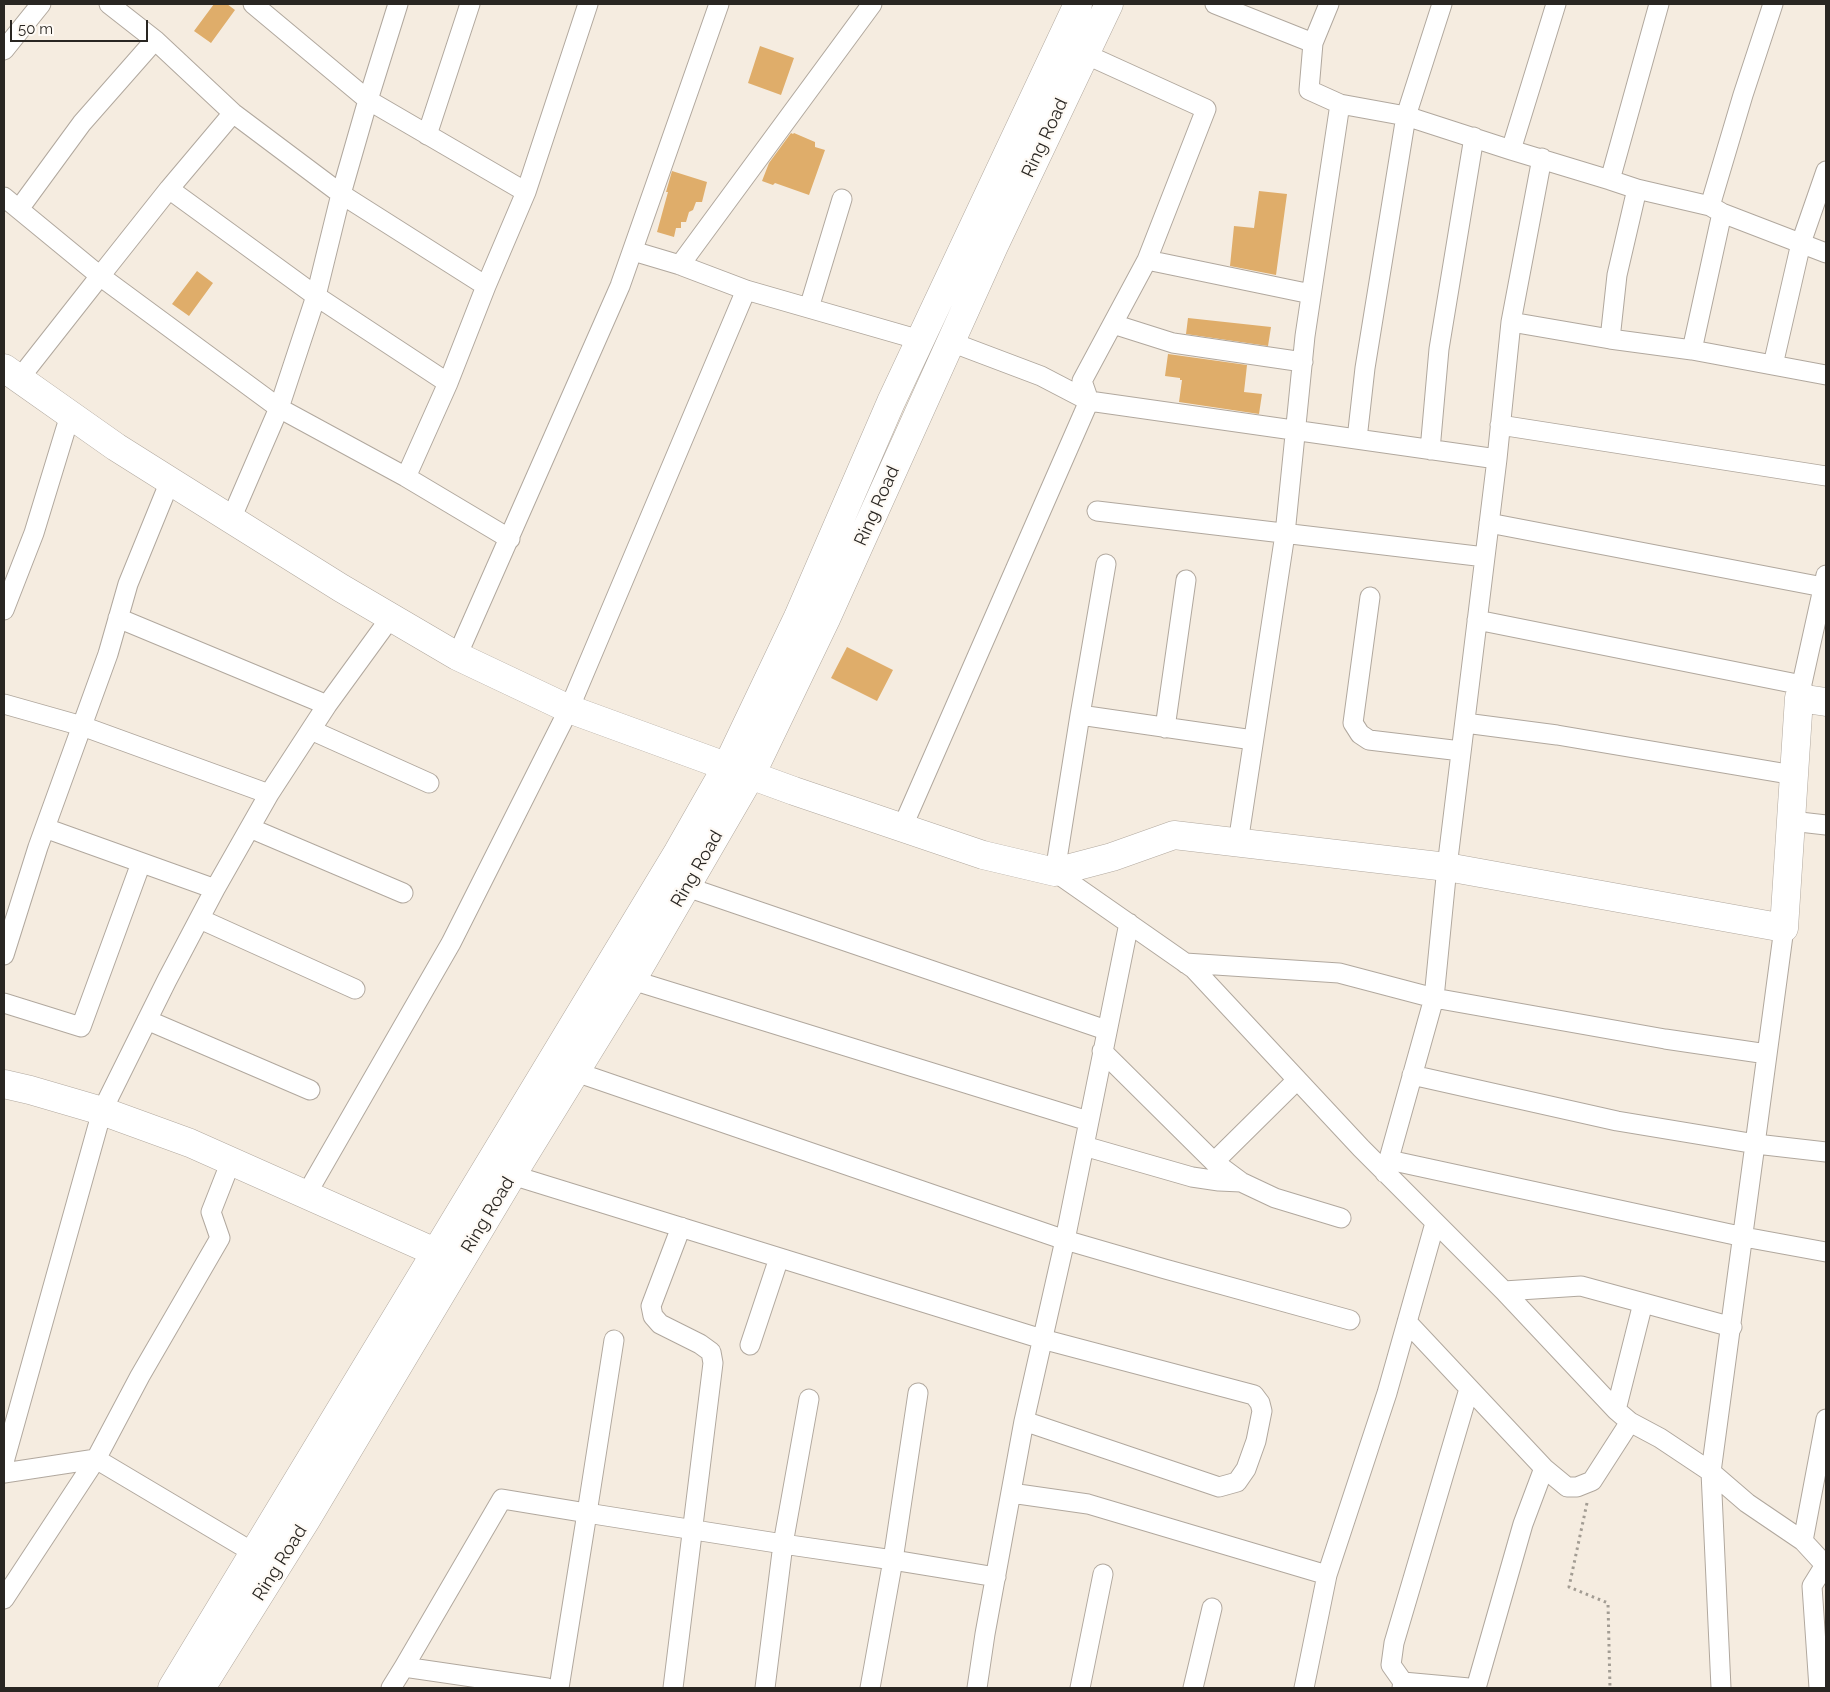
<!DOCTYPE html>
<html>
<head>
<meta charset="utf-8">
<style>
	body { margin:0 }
	#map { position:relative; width:1830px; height:1692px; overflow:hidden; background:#f5ece0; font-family:Raleway,sans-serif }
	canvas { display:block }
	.frame { position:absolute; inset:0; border:5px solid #292622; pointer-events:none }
	.scale { position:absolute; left:10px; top:20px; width:138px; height:22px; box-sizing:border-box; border:2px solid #292622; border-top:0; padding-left:6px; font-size:15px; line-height:18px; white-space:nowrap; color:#292622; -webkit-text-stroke:4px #fefaf5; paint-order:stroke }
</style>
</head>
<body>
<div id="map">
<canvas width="1830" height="1692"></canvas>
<div class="frame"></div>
<div class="scale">50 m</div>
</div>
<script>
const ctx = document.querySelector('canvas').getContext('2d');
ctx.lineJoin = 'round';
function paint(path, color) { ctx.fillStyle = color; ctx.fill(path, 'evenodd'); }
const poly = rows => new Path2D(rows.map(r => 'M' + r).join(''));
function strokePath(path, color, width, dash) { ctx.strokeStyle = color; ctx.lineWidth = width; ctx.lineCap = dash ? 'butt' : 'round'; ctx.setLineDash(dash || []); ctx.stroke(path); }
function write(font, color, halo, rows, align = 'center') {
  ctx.font = font + ' Raleway,sans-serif'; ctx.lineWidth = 4.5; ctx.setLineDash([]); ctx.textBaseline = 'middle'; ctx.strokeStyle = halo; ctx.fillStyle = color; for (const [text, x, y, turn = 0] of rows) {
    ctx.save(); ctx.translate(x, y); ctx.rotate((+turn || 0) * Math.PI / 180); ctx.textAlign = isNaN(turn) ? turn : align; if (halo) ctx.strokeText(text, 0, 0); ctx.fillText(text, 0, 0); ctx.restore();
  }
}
const building = poly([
	[214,4,227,4,235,10,211,43,194,31],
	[760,46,794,58,781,95,748,83],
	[791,133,793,134,794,133,815,142,815,147,825,150,809,195,775,183,773,185,762,181,769,163],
	[672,171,707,182,702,202,696,202,693,210,689,212,686,222,681,222,681,228,676,228,674,237,657,232,668,192,666,192],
	[1259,191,1287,194,1276,275,1230,266,1234,226,1254,228],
	[197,271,213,283,189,316,172,304],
	[1188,318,1271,327,1268,346,1186,334],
	[1168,354,1247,365,1244,392,1262,394,1259,414,1179,402,1182,380,1180,380,1180,378,1165,376],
	[847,647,893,670,877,701,831,678]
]);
const path = poly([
	[1587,1503,1569,1587,1608,1603,1610,1688]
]);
const street = poly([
	[253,4,368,100,526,192],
	[1215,4,1313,43,1309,90,1340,104],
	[1442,4,1406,116,1511,150,1610,180,1659,4],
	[155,40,233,113,341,194,486,286],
	[1313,43,1329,4],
	[4,50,41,4],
	[1085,54,1206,109,1147,260],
	[427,135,470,4],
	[1511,150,1556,4],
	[1610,180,1637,189,1710,206,1722,213,1826,253],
	[169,189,233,113],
	[4,197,100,276,169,189,316,296,448,383,406,477],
	[1710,206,1743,95,1773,4],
	[19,209,82,123,155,40,109,4],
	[633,251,680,265,746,290,920,340],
	[680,265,872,4],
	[809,308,842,199],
	[1511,322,1610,339,1692,350,1826,375],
	[1113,324,1173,343,1303,362],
	[1610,339,1617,275,1637,189],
	[951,342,1041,376,1089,401],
	[1692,350,1722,213],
	[1773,365,1801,243,1826,171],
	[19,379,100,276,279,408,406,477,510,539],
	[448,383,486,286,526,192,588,4],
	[1089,401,1082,381,1147,260,1311,294],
	[1500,425,1826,476],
	[1430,450,1439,349,1474,137],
	[1497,459,1511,322,1542,158],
	[1097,511,1485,557],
	[231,519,279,408,316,296,341,194,368,100,398,4],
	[1489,523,1823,587],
	[1106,564,1080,715,1055,872,1194,969,1361,1148,1504,1291,1616,1410,1630,1422,1660,1438,1711,1472,1747,1503,1803,1541,1826,1566],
	[1370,597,1353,723,1360,734,1369,740,1461,751],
	[4,610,34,533,70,415],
	[118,618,327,705],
	[1477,620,1802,685],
	[457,656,620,286,719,4],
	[1799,697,1826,575],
	[4,704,82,726,269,794],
	[1080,715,1253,740],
	[1465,723,1557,735,1794,775],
	[1165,728,1186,580],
	[311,730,429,783],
	[1791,821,1826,825],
	[45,828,215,889],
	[250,828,403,893],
	[902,828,1089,401,1497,459,1447,867,1434,998,1385,1173],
	[1238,843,1285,534,1305,336,1340,104,1406,116,1365,368,1357,439],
	[687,887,1106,1030],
	[200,919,355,989],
	[4,955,38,847,108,654,128,584,170,481],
	[1185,963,1339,973,1434,998,1665,1039,1767,1054],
	[632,980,1088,1121],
	[4,1003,81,1027,141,863],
	[147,1020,310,1090],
	[1102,1051,1214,1162,1241,1182,1275,1198,1341,1218],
	[576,1072,1065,1240,1165,1269,1350,1320],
	[1412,1075,1617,1121,1756,1144,1826,1152],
	[1084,1146,1192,1177,1219,1181,1241,1182],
	[1389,1160,1744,1237,1826,1252],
	[1214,1162,1297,1080],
	[512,1175,1042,1339,1254,1395,1260,1403,1262,1411,1256,1441,1246,1469,1237,1482,1219,1487,1024,1421],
	[306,1195,451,943,569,709,746,290],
	[1504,1291,1581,1286,1732,1327],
	[1407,1322,1544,1468],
	[614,1340,587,1513,783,1544,893,1560,996,1577],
	[750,1345,779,1258],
	[1616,1410,1643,1303],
	[4,1462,102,1111,167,980,215,889,269,794,327,705,391,617],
	[4,1473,96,1459,254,1553],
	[1011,1493,1088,1504,1327,1575,1387,1393,1435,1223],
	[1803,1541,1826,1419],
	[4,1599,96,1459,140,1376,220,1238,211,1212,231,1161],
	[404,1667,502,1499,587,1513,559,1688],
	[1403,1682,1391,1665,1394,1643,1469,1389],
	[391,1688,404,1667,547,1688],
	[673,1688,713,1363,711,1352,700,1344,660,1324,653,1316,651,1306,681,1227],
	[765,1688,783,1544,809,1399],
	[870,1688,893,1560,918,1393],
	[977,1688,985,1634,1024,1421,1065,1240,1129,923],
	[1080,1688,1103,1574],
	[1193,1688,1212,1608],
	[1304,1688,1327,1575],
	[1402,1688,1403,1682,1469,1688],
	[1476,1688,1523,1524,1544,1468,1567,1487,1577,1487,1592,1481,1630,1422],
	[1721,1688,1711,1472,1784,928],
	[1819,1688,1812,1586,1825,1565]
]);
const secondary = poly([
	[4,368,116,447,170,481,341,588,457,656,569,709,794,791,983,855,1055,872,1112,857,1174,835,1447,867,1784,928,1799,698,1826,702],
	[4,1084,30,1090,102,1111,190,1143,435,1252]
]);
const highway = poly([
	[172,1688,678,852,727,766,798,617,891,402,1078,4],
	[201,1688,306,1520,512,1175,632,980,751,775,826,619,994,246,1109,4]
]);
const streetNames = [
	["Ring Road",1045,138,-65],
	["Ring Road",877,506,-66],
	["Ring Road",697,869,-60],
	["Ring Road",488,1215,-59],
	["Ring Road",280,1563,-58]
];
paint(building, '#dfad6a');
strokePath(street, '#b1a89e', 21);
strokePath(secondary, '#b1a89e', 29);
strokePath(highway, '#b1a89e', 29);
strokePath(path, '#a29c93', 3, [2.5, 4]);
strokePath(street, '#fff', 19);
strokePath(secondary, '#fff', 28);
strokePath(highway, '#fff', 28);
write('18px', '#292622', '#fefaf5', streetNames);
</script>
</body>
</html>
